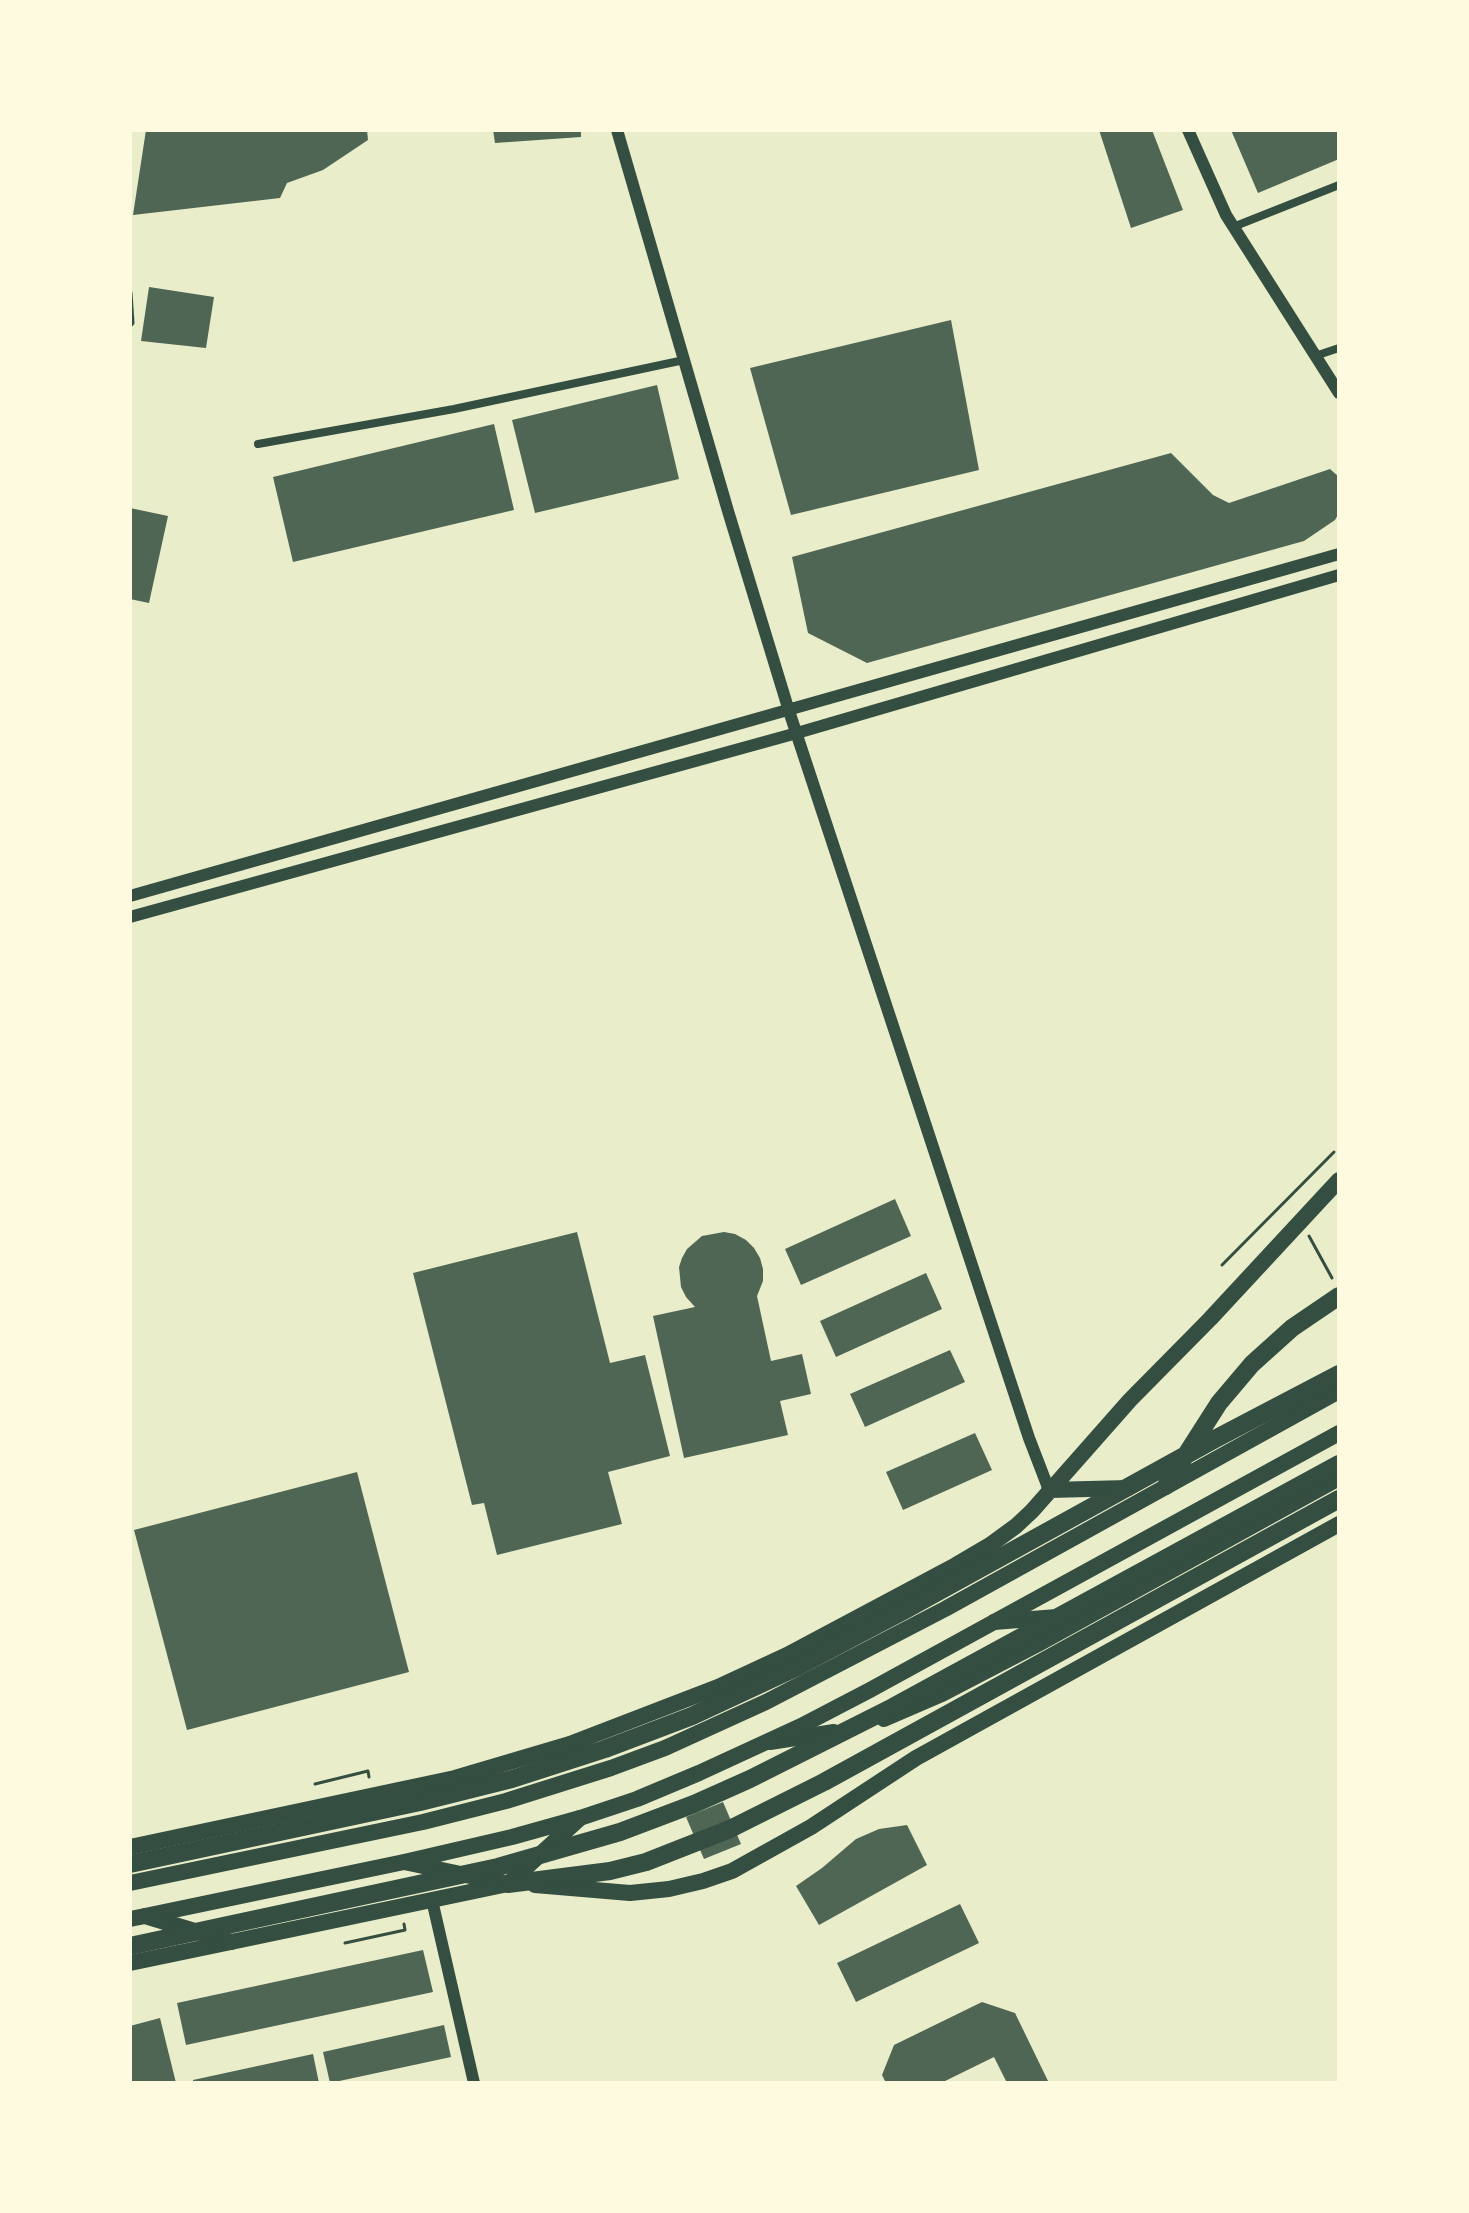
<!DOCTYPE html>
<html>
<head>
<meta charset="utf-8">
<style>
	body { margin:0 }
	#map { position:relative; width:1469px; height:2213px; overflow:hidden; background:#e9edc9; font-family:"Archivo Narrow",sans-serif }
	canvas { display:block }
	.frame { position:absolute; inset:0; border:132px solid #fefae0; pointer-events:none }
</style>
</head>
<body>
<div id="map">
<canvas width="1469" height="2213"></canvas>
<div class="frame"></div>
</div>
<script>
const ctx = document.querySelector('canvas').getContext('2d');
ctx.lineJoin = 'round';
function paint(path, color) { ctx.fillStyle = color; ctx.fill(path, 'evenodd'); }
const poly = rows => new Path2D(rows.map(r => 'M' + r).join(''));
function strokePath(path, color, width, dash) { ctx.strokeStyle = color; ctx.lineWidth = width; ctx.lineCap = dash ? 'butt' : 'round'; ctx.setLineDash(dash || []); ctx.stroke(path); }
const building = poly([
	[146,130,367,130,368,140,323,170,287,183,280,198,133,215],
	[493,130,581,130,581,137,495,143],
	[1099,130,1152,130,1183,210,1131,228],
	[1231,130,1339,130,1339,159,1258,193],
	[149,287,214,297,206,348,141,341],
	[951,320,979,470,791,515,750,368],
	[657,385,679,479,535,513,512,420],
	[494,424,514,510,293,562,273,477],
	[1171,453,1213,495,1229,503,1330,469,1339,477,1339,513,1335,520,1304,541,867,663,808,633,792,557],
	[130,508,168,516,149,603,130,599],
	[895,1199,911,1236,801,1285,785,1249],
	[577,1232,610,1363,645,1355,670,1456,608,1472,622,1524,497,1555,484,1503,472,1505,413,1273],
	[724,1232,735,1234,746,1240,754,1248,760,1258,763,1269,763,1281,757,1296,771,1361,802,1354,811,1394,780,1401,788,1435,684,1458,653,1316,695,1307,686,1297,681,1287,679,1267,682,1258,687,1249,702,1236],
	[926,1273,942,1309,836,1357,820,1321],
	[950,1350,965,1382,865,1427,850,1394],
	[975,1433,992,1470,903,1510,886,1472],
	[357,1472,409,1672,187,1730,134,1530],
	[723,1802,741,1844,704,1859,686,1817],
	[907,1825,927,1865,819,1925,796,1886,822,1868,856,1839,879,1829],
	[960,1904,979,1943,856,2002,837,1963],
	[423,1950,433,1992,186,2045,177,2003],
	[982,2002,1015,2013,1049,2083,1007,2083,994,2057,941,2083,886,2083,882,2075,894,2045],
	[160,2018,176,2083,130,2083,130,2026],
	[444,2025,451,2057,330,2083,323,2052],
	[313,2054,319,2083,193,2083,193,2080]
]);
const path = poly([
	[1309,1236,1332,1278],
	[1222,1265,1334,1152],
	[315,1784,368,1771,369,1777],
	[345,1943,405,1930,404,1924]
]);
const service = poly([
	[130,293,132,323,130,325]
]);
const minor = poly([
	[1233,227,1339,185],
	[1315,356,1339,348],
	[258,444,454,409,684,360]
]);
const tertiary = poly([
	[617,130,728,511,789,711,1029,1438,1049,1490],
	[1188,130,1226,215,1339,393],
	[130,896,1339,554],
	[130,917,797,733,1339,575],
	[432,1900,474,2083]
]);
const primary = poly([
	[1049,1490,1128,1488],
	[994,1622,1057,1617],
	[884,1719,942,1694,1038,1644,1339,1478],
	[770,1742,834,1732],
	[130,1847,455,1778,570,1744,718,1687,787,1655,956,1565,990,1545,1016,1526,1032,1511,1130,1400,1210,1319,1339,1180],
	[404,1862,508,1884],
	[535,1885,630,1893,669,1889,703,1881,732,1871,811,1827,916,1758,1339,1524],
	[145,1916,404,1862,512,1837,580,1818],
	[130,1963,231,1942]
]);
const trunk = poly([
	[130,1883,423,1822,506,1801,611,1768,665,1748,766,1702,945,1609,1339,1391],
	[130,1919,145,1916,231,1942,508,1884,580,1818,637,1799,699,1773,801,1726,870,1690,1339,1433]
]);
const motorway = poly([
	[1166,1486,1219,1403,1252,1364,1292,1328,1339,1296],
	[130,1864,420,1802,512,1779,605,1749,692,1716,797,1667,905,1610,1215,1439,1339,1374],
	[508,1884,610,1871,646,1862,730,1829,824,1782,1339,1499],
	[130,1946,498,1867,620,1832,694,1804,750,1779,893,1707,1339,1464]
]);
paint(building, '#4f6655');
strokePath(path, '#344e41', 3);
strokePath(service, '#344e41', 5);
strokePath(minor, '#344e41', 8);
strokePath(tertiary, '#344e41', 12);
strokePath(primary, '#344e41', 16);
strokePath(trunk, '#344e41', 16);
strokePath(motorway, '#344e41', 18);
</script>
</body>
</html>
